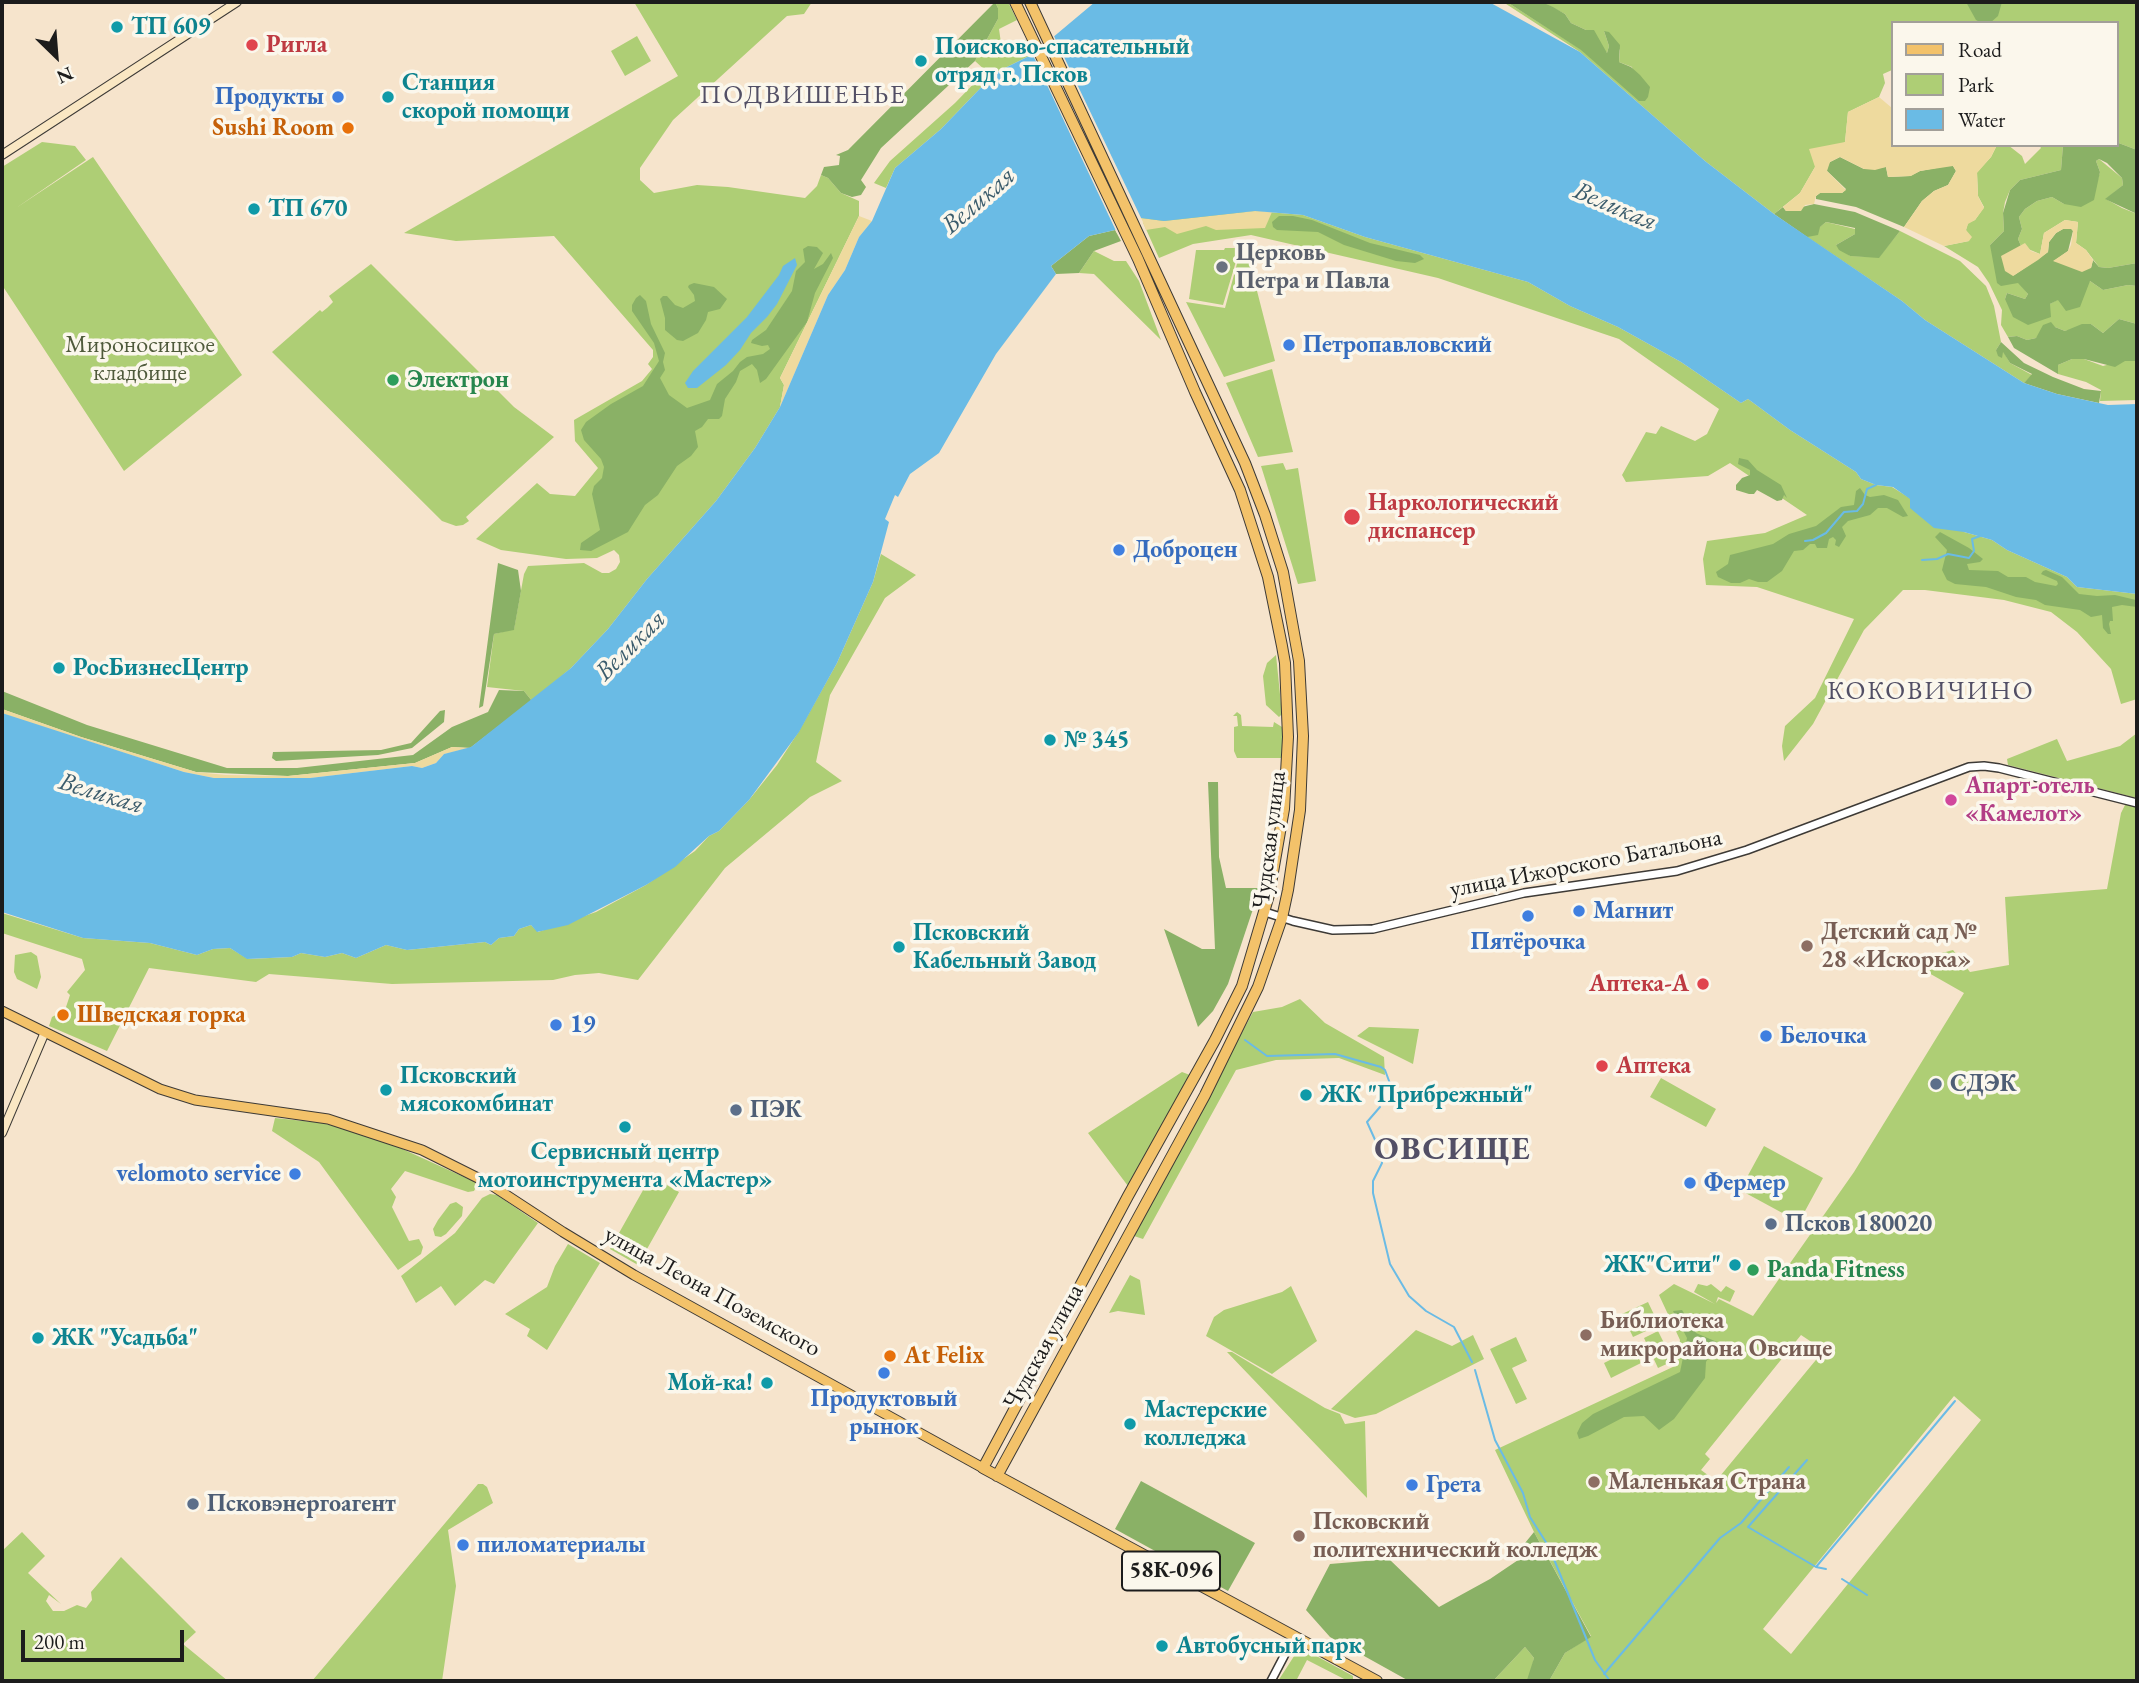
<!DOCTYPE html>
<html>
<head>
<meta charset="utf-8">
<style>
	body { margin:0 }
	#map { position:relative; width:2139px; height:1683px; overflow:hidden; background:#f6e4cc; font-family:"EB Garamond",serif }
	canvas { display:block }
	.frame { position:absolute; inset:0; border:4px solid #1c1c1c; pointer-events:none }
	.legend { position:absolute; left:1891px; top:21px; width:228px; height:126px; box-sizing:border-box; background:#fbf7ec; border:2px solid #a29f99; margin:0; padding:9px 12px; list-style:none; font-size:21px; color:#1c1c1c }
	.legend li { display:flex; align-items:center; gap:14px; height:35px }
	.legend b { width:35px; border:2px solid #a29f99 }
	.north { position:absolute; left:21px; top:21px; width:70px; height:70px; -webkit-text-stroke:5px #fbf7ec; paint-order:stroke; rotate:155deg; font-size:19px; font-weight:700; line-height:28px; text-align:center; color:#1c1c1c }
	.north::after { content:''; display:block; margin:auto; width:24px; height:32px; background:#1c1c1c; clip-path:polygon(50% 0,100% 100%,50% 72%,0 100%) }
	.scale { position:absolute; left:21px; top:1630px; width:163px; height:32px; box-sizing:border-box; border:4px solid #1c1c1c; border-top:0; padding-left:9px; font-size:21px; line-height:24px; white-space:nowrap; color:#1c1c1c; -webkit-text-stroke:5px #fbf7ec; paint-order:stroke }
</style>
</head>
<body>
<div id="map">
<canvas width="2139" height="1683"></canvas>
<div class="frame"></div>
<ul class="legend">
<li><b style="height:9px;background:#f3c26a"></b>Road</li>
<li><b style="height:19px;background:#aece75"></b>Park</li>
<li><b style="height:19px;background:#6abbe5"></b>Water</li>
</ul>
<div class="north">N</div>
<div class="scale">200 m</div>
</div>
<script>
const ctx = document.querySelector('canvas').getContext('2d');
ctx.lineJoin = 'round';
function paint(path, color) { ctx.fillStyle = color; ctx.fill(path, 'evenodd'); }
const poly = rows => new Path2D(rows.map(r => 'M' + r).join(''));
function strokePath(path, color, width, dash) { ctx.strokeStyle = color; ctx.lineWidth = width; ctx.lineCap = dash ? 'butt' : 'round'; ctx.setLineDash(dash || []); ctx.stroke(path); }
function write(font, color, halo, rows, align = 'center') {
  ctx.font = font + ' "EB Garamond",serif'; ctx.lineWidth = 7; ctx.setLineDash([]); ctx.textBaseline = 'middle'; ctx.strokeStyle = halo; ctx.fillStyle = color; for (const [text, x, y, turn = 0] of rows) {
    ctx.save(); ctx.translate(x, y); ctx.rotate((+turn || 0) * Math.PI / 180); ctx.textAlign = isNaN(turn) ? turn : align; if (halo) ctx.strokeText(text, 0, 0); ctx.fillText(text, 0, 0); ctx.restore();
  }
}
const green = poly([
	[634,2,812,2,804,14,787,16,673,120,640,168,640,180,654,193,697,185,728,187,805,198,817,186,821,175,828,178,841,193,859,201,859,216,780,378,784,385,780,407,755,448,716,501,647,579,608,629,571,668,532,701,524,691,487,687,494,634,514,629,524,574,528,566,584,563,602,573,609,573,616,569,620,562,619,555,614,550,597,558,566,559,501,550,476,539,537,483,550,494,575,496,598,468,575,441,574,420,642,381,652,369,648,364,653,357,653,350,554,236,456,241,404,233,678,76],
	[995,2,1008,2,1017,20,999,29,1002,50,1005,50,1026,40,1033,54,995,73,941,129,895,168,886,188,874,183,890,161,955,103,986,71,975,61,998,19,998,8],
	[1503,2,1507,2,1582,50,1639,100,1632,67,1619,62,1620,50,1604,31,1609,46,1607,53,1586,30,1571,23,1565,14,1542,2,2137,2,2137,150,2116,142,2116,23,1892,23,1892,70,1883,74,1885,83,1879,97,1848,112,1845,142,1815,167,1800,193,1774,214,1705,161,1580,52],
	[637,36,651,61,625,76,611,51],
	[42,142,75,146,86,160,16,208,93,157,242,375,124,471,2,285,2,167],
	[1997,145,2008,145,2022,156,2025,164,2041,148,2039,145,2063,145,2061,170,2020,180,2010,190,2005,202,2003,213,2004,231,1990,245,2028,294,2025,299,2007,293,2005,299,2050,304,2090,281,2103,290,2128,285,2137,286,2137,324,2119,319,2103,333,2091,324,2065,331,2055,327,2036,338,2027,340,2017,336,2008,337,2001,325,2002,310,1989,283,1978,267,1944,246,1969,241,1966,230,1968,223,1975,220,1984,207,1978,196,1977,172,1991,157],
	[2099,159,2122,178,2123,185,2106,199,2122,208,2137,214,2137,263,2108,268,2099,267,2086,250,2076,243,2078,222,2065,220,2044,233,2040,254,2021,246,2018,239,2022,229,2019,217,2025,209,2037,201,2052,197,2064,204,2095,189,2100,172,2096,161],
	[1255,211,1303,215,1365,237,1528,282,1570,306,1618,327,1681,362,1741,403,1748,399,1790,430,1856,472,1861,479,1876,485,1892,487,1964,532,1992,540,2007,550,2067,577,2077,587,2137,594,2137,699,2121,704,2111,669,2077,632,2051,612,2004,600,1925,590,1903,590,1864,630,1813,724,1784,761,1782,746,1785,726,1815,698,1854,619,1757,587,1706,585,1703,559,1707,541,1765,533,1807,515,1730,463,1708,476,1626,482,1622,475,1646,432,1656,434,1661,426,1695,441,1707,434,1719,409,1619,339,1438,278,1251,235,1193,244,1159,258,1141,218],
	[1826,222,1855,229,1855,234,1836,245,1850,256,1879,257,1900,231,1960,261,1986,286,1994,306,2001,342,1996,350,2003,351,2010,363,2032,375,2024,383,1925,320,1902,301,1807,237],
	[1225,248,1240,248,1223,305,1189,299,1196,250,1224,250],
	[1241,249,1247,252,1275,361,1224,377,1186,302,1225,308],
	[1094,251,1114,261,1126,261,1139,281,1161,340,1094,274,1079,273],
	[371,264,514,407,554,437,466,517,469,521,463,525,456,526,442,521,272,352,320,310,322,312,327,308,333,302,329,296],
	[2072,359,2084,359,2103,366,2125,360,2137,361,2137,400,2100,401,2101,390,2086,382,2058,374,2058,365],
	[1272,369,1293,452,1258,457,1226,383],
	[1283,463,1286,470,1298,468,1316,581,1298,584,1261,466],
	[881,554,916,575,885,598,830,695,816,762,842,781,810,797,725,868,638,980,599,973,575,975,553,980,392,984,269,974,256,982,149,968,107,1051,49,1026,52,1017,65,1010,70,995,67,992,85,970,82,959,2,933,2,913,83,938,150,943,197,955,213,949,230,948,248,959,292,957,301,953,325,957,342,953,356,958,386,945,407,950,485,942,491,945,499,938,514,936,519,929,531,925,538,932,596,912,646,885,695,851,709,836,719,831,749,800,777,765,799,731,837,663,873,582],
	[1276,655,1282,714,1279,717,1266,705,1263,676,1267,663],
	[1237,712,1241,715,1242,726,1273,727,1274,722,1282,727,1282,758,1237,758,1234,751,1234,727,1238,726,1237,716,1233,716],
	[2137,733,2137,798,2008,765,2007,759,2057,739,2067,761,2120,746],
	[2126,803,2137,806,2137,1681,1549,1681,1565,1653,1591,1636,1534,1532,1495,1450,1675,1366,1680,1340,1659,1295,1674,1284,1715,1304,1694,1292,1698,1284,1707,1286,1711,1284,1721,1292,1726,1286,1735,1291,1730,1302,1718,1297,1716,1303,1719,1299,1753,1316,1854,1172,1964,993,1906,960,1909,958,1920,959,1953,950,1970,972,2009,965,2005,897,2107,889,2121,813],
	[1801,1335,1813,1343,1820,1355,1716,1481,1701,1470,1710,1459,1705,1454],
	[1954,1396,1981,1420,1791,1654,1763,1629],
	[31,952,37,956,41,977,37,989,17,979,14,972,15,955],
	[1300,999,1325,1023,1384,1057,1385,1075,1339,1058,1276,1060,1236,1070,1143,1239,1134,1236,1253,1012,1282,1007],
	[1369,1027,1419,1029,1413,1064,1357,1036],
	[1182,1072,1190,1075,1128,1186,1088,1133],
	[1661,1078,1716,1109,1706,1127,1650,1097],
	[275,1118,323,1123,358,1133,398,1147,475,1182,476,1187,474,1191,468,1192,405,1171,391,1189,396,1197,392,1207,409,1241,419,1239,423,1247,421,1254,398,1270,319,1162,272,1131],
	[1764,1146,1823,1178,1799,1222,1740,1190],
	[651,1176,679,1192,638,1265,610,1249],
	[490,1194,497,1195,538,1223,494,1284,485,1280,455,1306,441,1286,416,1303,401,1276,455,1233,482,1198],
	[456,1202,463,1207,462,1216,446,1234,441,1237,435,1236,433,1229,438,1220,450,1204],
	[568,1244,600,1263,547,1350,527,1336,530,1329,505,1314,547,1287,555,1266],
	[1130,1275,1140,1280,1145,1315,1118,1311,1109,1313],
	[1291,1286,1317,1341,1272,1374,1206,1336,1214,1317,1224,1310,1282,1292],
	[1648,1302,1659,1325,1633,1337,1622,1314],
	[1416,1330,1452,1346,1473,1335,1484,1359,1376,1414,1355,1418,1331,1409],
	[1658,1331,1673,1361,1658,1368,1644,1338],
	[1516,1337,1527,1361,1512,1368,1527,1399,1516,1404,1490,1349],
	[1634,1348,1641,1363,1611,1378,1604,1363],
	[1227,1352,1232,1352,1325,1408,1340,1414,1345,1424,1365,1421,1367,1498],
	[478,1484,483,1484,487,1487,493,1503,448,1530,456,1586,442,1681,312,1681],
	[22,1532,45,1556,28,1573,61,1604,49,1595,46,1601,53,1611,64,1611,77,1605,86,1608,92,1600,91,1592,121,1557,196,1632,183,1644,228,1681,2,1681,2,1551],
	[1300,1647,1353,1676,1353,1679,1348,1681,1307,1660,1296,1681,1278,1681],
	[1525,1647,1534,1658,1529,1681,1493,1681]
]);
const forest = poly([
	[995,2,998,8,998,19,975,61,881,148,861,180,866,187,861,195,852,197,841,193,828,178,821,175,824,167,839,165,840,156,836,155,848,150],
	[1507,2,1542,2,1553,7,1565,14,1571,23,1586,30,1594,30,1607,53,1609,46,1604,31,1609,32,1620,45,1619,62,1631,67,1640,75,1650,87,1648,97,1645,101,1639,101,1581,50],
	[1966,2,2002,2,1998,16,1990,23,1982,23,1976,20],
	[2116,142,2137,150,2137,214,2105,199,2123,185,2122,178,2107,163,2099,159,2096,161,2100,172,2094,200,2081,207,2064,204,2052,197,2037,201,2025,209,2019,217,2022,229,2018,239,2021,246,2012,251,2013,276,2048,252,2049,242,2056,233,2063,229,2072,229,2073,231,2068,251,2054,261,2091,268,2093,260,2099,267,2108,268,2137,263,2137,286,2128,285,2103,290,2090,281,2080,307,2066,311,2058,300,2050,304,2051,317,2028,325,2013,317,2005,299,2007,293,2025,299,2028,294,2018,283,2001,286,1997,283,1990,245,2004,231,2003,213,2010,190,2020,180,2061,170,2063,145,2116,145],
	[1840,157,1864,169,1886,167,1888,177,1910,176,1920,171,1947,166,1953,166,1956,171,1948,185,1934,191,1922,201,1904,227,1856,207,1816,199,1816,196,1820,193,1842,193,1846,189,1827,171,1827,166,1830,162],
	[1814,204,1855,212,1900,231,1879,258,1850,256,1839,250,1836,245,1855,234,1855,228,1826,222,1820,227,1818,235,1807,237,1774,214,1783,207,1786,211],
	[1279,216,1293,216,1312,220,1370,243,1420,255,1424,259,1415,263,1396,261,1344,245,1318,232,1277,230,1273,227,1272,222],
	[1115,230,1121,241,1094,251,1079,273,1056,274,1051,266,1089,236],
	[808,246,817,247,823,253,814,269,823,264,831,253,833,258,815,293,807,322,766,379,760,383,757,370,752,364,740,371,736,382,725,399,722,416,719,419,708,419,702,427,695,431,698,447,691,456,677,466,658,495,645,505,628,532,591,551,580,550,581,543,600,530,592,494,594,486,602,478,604,467,601,459,584,440,581,430,586,422,611,404,643,386,659,361,654,343,632,311,632,305,636,298,640,295,646,301,651,324,665,353,663,362,665,370,660,378,669,395,687,408,710,400,717,384,733,371,740,362,747,357,763,354,770,349,768,345,762,346,751,343,752,340,766,330,792,291,796,271,805,262,803,249],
	[694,283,714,287,727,299,720,309,708,312,706,320,698,333,683,341,677,340,665,330,665,318,660,299,663,296,667,296,675,305,683,308,695,301,694,295,688,287,689,285],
	[2119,319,2137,324,2137,361,2125,361,2115,367,2084,359,2072,359,2058,365,2058,374,2014,348,2008,337,2017,336,2027,340,2036,338,2043,325,2051,322,2055,327,2065,331,2082,324,2091,324,2103,333],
	[2001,342,2024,363,2053,377,2084,389,2101,391,2099,403,2057,394,2024,383,2032,374,2010,363,2003,352,2002,358,1998,356,1996,350],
	[1739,458,1748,460,1757,470,1781,485,1787,498,1784,495,1782,500,1777,501,1757,490,1754,494,1749,494,1736,490,1736,485,1742,478,1750,475,1750,470,1738,464],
	[1860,488,1865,495,1870,497,1884,495,1898,500,1908,516,1903,517,1887,508,1878,508,1870,515,1848,521,1842,527,1846,536,1839,547,1835,545,1836,540,1833,537,1829,539,1827,548,1817,548,1815,544,1810,544,1803,550,1794,551,1782,571,1767,582,1758,582,1749,579,1740,583,1731,583,1718,577,1716,572,1728,564,1730,555,1773,544,1789,534,1816,526,1841,507,1854,505,1856,491],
	[1940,532,1969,548,1983,559,1980,562,1967,564,1969,570,1998,571,2008,577,2026,577,2035,582,2056,586,2058,584,2057,581,2041,574,2043,571,2046,570,2062,577,2079,594,2097,596,2115,595,2136,600,2137,607,2122,605,2112,607,2113,621,2110,621,2109,624,2111,634,2108,634,2103,628,2102,615,2091,617,2080,610,2045,605,2036,600,2016,597,1986,587,1955,584,1947,580,1942,570,1947,550,1935,537],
	[498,563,518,570,521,591,514,630,494,634,483,706,479,708],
	[499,690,524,691,532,701,470,748,452,747,415,763,288,776,196,772,81,737,2,709,2,691,87,725,227,768,297,768,413,755,452,727,488,712],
	[445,710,444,722,412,748,378,755,276,761,272,758,273,752,381,750,411,743,440,711],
	[1208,782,1218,782,1219,857,1226,888,1260,888,1228,984,1213,1011,1198,1027,1164,929,1202,949,1215,949],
	[1682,1310,1696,1333,1717,1342,1706,1362,1705,1378,1674,1419,1659,1430,1644,1416,1624,1417,1588,1436,1579,1439,1577,1433,1582,1423,1593,1414,1680,1372,1687,1338,1673,1311],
	[1141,1481,1255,1543,1228,1591,1115,1529],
	[1534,1532,1591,1637,1565,1653,1549,1681,1527,1680,1534,1658,1525,1647,1493,1681,1409,1681,1330,1637,1306,1610,1330,1564,1389,1559,1439,1607,1490,1579,1527,1554,1525,1543]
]);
const sand = poly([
	[1879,97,1892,108,1892,145,1997,145,1991,157,1977,173,1978,196,1984,208,1975,220,1968,224,1966,230,1972,237,1969,241,1944,246,1904,227,1922,201,1934,191,1948,185,1956,171,1953,166,1920,171,1911,176,1888,177,1886,167,1875,170,1864,169,1840,157,1830,162,1827,171,1846,190,1842,193,1820,193,1816,196,1814,204,1805,205,1801,211,1786,211,1783,207,1800,193,1815,167,1809,149,1845,142,1848,112],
	[1255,211,1272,212,1265,228,1216,230,1206,226,1177,234,1165,227,1146,230,1141,218,1164,221],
	[859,216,872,221,859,237,845,270,828,295,780,407,784,385,780,378],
	[2065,220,2078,222,2076,243,2086,250,2093,260,2091,268,2082,272,2053,261,2068,251,2071,245,2073,231,2071,229,2063,229,2056,233,2049,242,2048,252,2038,260,2013,276,2005,271,2001,256,2025,243,2031,251,2040,254,2044,233],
	[2,709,81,737,196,772,226,775,288,776,415,763,452,747,470,748,444,754,436,763,422,768,412,766,310,778,214,778,184,772,15,718,2,713]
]);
const water = poly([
	[1095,2,1489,2,1580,52,1705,161,1774,214,1902,301,1925,320,2024,383,2057,394,2108,405,2137,404,2137,594,2077,587,2067,577,2007,550,1992,540,1964,532,1934,528,1910,508,1910,499,1893,487,1876,485,1861,479,1856,472,1790,430,1748,399,1741,403,1681,362,1618,327,1570,306,1528,282,1365,237,1303,215,1255,211,1164,221,1141,218,1115,230,1089,236,1051,266,1056,274,996,354,939,453,910,474,898,497,895,495,885,519,889,522,873,582,837,663,799,732,749,800,719,831,709,836,675,867,646,885,568,925,537,932,531,925,519,929,514,936,499,938,491,945,485,942,407,950,386,945,356,958,342,953,325,957,301,953,292,957,247,959,230,948,213,949,197,955,150,943,83,938,2,912,2,713,184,772,214,778,310,778,412,766,422,768,436,763,444,754,471,747,571,668,608,629,647,579,716,501,755,448,780,407,828,295,845,270,859,237,872,221,895,168,941,129,995,73,1033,54],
	[795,258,797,265,777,304,767,317,751,333,740,350,726,365,697,388,688,388,685,383,693,371,747,317,779,275,783,266]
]);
const pier = poly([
	[1053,34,1143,222,1117,233,1031,51]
]);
const stream = poly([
	[1805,541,1813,540,1826,533,1844,512,1857,511,1863,504,1867,489,1876,485],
	[1922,560,1937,559,1948,554,1969,558,1974,551,1972,539,1980,536],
	[1245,1040,1267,1056,1335,1054,1381,1067,1385,1070,1392,1089,1386,1101],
	[1380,1107,1367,1122,1381,1153,1382,1163,1373,1181,1373,1193,1390,1264,1409,1296,1426,1311,1454,1327,1472,1362],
	[1475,1370,1495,1440,1523,1493,1530,1517,1549,1547,1595,1660,1610,1681],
	[1807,1460,1748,1527,1816,1567,1826,1569],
	[1816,1567,1955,1401],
	[1842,1579,1867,1595],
	[1604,1674,1720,1538,1741,1523,1789,1467]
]);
const tertiary = poly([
	[1265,912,1293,921,1333,930,1373,929,1524,893,1677,871,1747,850,1969,767,1984,766,1999,768,2137,803],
	[1271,1681,1294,1637]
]);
const secondary = poly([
	[2,155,237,2],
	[2,1133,45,1032]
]);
const primary = poly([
	[2,1011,160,1089,195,1100,328,1119,422,1150,488,1183,563,1232,634,1275,983,1468]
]);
const trunk = poly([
	[1015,2,1138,259,1195,392,1240,490,1268,577,1282,646,1285,663,1288,737,1284,809,1269,895,1242,986,1215,1040,1128,1196,983,1468,1377,1681],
	[997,1476,1205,1095,1258,987,1282,918,1288,890,1300,810,1303,736,1299,661,1283,572,1265,515,1245,463,1030,2]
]);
const markers = [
	[117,27,7,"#0f9aa8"],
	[252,45,7,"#e0444e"],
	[921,61,7,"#0f9aa8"],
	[338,97,7,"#3f7fe0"],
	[388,97,7,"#0f9aa8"],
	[348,128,7,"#e8710a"],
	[254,209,7,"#0f9aa8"],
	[1222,267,7,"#6b7280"],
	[1289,345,7,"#3f7fe0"],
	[393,380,7,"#2e9e5b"],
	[1352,517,9,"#e0444e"],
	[1119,550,7,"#3f7fe0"],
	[59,668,7,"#0f9aa8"],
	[1050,740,7,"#0f9aa8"],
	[1951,800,7,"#d1479c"],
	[1579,911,7,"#3f7fe0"],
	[1528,916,7,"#3f7fe0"],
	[1807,946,7,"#8d6e63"],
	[899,947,7,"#0f9aa8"],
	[1703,984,7,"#e0444e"],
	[63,1015,7,"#e8710a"],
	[556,1025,7,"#3f7fe0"],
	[1766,1036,7,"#3f7fe0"],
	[1602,1066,7,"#e0444e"],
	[1936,1084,7,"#5c6f8a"],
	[386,1090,7,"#0f9aa8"],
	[1306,1095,7,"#0f9aa8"],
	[736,1110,7,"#5c6f8a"],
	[625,1127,7,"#0f9aa8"],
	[295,1174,7,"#3f7fe0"],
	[1690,1183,7,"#3f7fe0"],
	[1771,1224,7,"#5c6f8a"],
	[1735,1265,7,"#0f9aa8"],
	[1753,1270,7,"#2e9e5b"],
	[1586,1335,7,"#8d6e63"],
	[38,1338,7,"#0f9aa8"],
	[890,1356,7,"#e8710a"],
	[884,1373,7,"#3f7fe0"],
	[767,1383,7,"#0f9aa8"],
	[1130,1424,7,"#0f9aa8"],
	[1594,1482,7,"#8d6e63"],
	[1412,1485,7,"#3f7fe0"],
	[193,1504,7,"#5c6f8a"],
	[1299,1536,7,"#8d6e63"],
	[463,1545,7,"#3f7fe0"],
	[1162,1646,7,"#0f9aa8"]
];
const shields = [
	[1171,1571,98]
];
const shieldNames = [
	["58К-096",1171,1571]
];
const cultureNames = [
	["ТП 609",131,27],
	["Поисково-спасательный",935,47],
	["отряд г. Псков",935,75],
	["Станция",402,83],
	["скорой помощи",402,111],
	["ТП 670",268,209],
	["РосБизнесЦентр",73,668],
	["№ 345",1064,740],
	["Псковский",913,933],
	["Кабельный Завод",913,961],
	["Псковский",400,1076],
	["мясокомбинат",400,1104],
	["ЖК \"Прибрежный\"",1320,1095],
	["Сервисный центр",625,1152,"center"],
	["мотоинструмента «Мастер»",625,1180,"center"],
	["ЖК\"Сити\"",1721,1265,"right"],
	["ЖК \"Усадьба\"",52,1338],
	["Мой-ка!",753,1383,"right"],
	["Мастерские",1144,1410],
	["колледжа",1144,1438],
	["Автобусный парк",1176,1646]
];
const healthNames = [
	["Ригла",266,45],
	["Наркологический",1368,503],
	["диспансер",1368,531],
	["Аптека-А",1689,984,"right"],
	["Аптека",1616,1066]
];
const shopNames = [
	["Продукты",324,97,"right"],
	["Петропавловский",1303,345],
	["Доброцен",1133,550],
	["Магнит",1593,911],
	["Пятёрочка",1528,942,"center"],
	["19",570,1025],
	["Белочка",1780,1036],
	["velomoto service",281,1174,"right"],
	["Фермер",1704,1183],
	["Продуктовый",884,1399,"center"],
	["рынок",884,1427,"center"],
	["Грета",1426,1485],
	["пиломатериалы",477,1545]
];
const foodNames = [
	["Sushi Room",334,128,"right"],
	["Шведская горка",77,1015],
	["At Felix",904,1356]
];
const worshipNames = [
	["Церковь",1236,253],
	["Петра и Павла",1236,281]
];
const parkNames = [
	["Мироносицкое",140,345],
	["кладбище",140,373]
];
const leisureNames = [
	["Электрон",407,380],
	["Panda Fitness",1767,1270]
];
const hotelNames = [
	["Апарт-отель",1965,786],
	["«Камелот»",1965,814]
];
const streetNames = [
	["Чудская улица",1270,840,-83],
	["улица Ижорского Батальона",1586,864,-11],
	["улица Леона Поземского",712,1292,29],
	["Чудская улица",1044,1347,-61]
];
const educationNames = [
	["Детский сад №",1821,932],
	["28 «Искорка»",1821,960],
	["Библиотека",1600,1321],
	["микрорайона Овсище",1600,1349],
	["Маленькая Страна",1608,1482],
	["Псковский",1313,1522],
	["политехнический колледж",1313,1550]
];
const serviceNames = [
	["СДЭК",1950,1084],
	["ПЭК",750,1110],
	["Псков 180020",1785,1224],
	["Псковэнергоагент",207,1504]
];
const neighbourhoodNames = [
	["ПОДВИШЕНЬЕ",803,96],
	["КОКОВИЧИНО",1931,692]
];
const waterNames = [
	["Великая",979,201,-41],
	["Великая",1615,207,23],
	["Великая",631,646,-45],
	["Великая",101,794,17]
];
const districtNames = [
	["ОВСИЩЕ",1453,1150]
];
paint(green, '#aece75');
paint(forest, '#8ab166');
paint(sand, '#eeda9e');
paint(water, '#6abbe5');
paint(pier, '#f6e4cc');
strokePath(stream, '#6abbe5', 2);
strokePath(tertiary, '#3d3a36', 10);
strokePath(secondary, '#3d3a36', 10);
strokePath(primary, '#3d3a36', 11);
strokePath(trunk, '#3d3a36', 12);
strokePath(tertiary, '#fff', 7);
strokePath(secondary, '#fae7c3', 8);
strokePath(primary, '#f3c26a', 9);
strokePath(trunk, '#f3c26a', 10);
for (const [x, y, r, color] of markers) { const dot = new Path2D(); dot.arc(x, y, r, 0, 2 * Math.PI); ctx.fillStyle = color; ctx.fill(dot); strokePath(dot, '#fbf7ec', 2.5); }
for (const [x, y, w] of shields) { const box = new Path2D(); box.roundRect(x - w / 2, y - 19.5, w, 39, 5); ctx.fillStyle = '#fbf7ec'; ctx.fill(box); strokePath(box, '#1c1c1c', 2); }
write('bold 23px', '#1c1c1c', null, shieldNames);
write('bold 24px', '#0d838f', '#fbf7ec', cultureNames, 'left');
write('bold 24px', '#be3a42', '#fbf7ec', healthNames, 'left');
write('bold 24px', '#366cbe', '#fbf7ec', shopNames, 'left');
write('bold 24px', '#c56008', '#fbf7ec', foodNames, 'left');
write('bold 24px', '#5b616d', '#fbf7ec', worshipNames, 'left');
write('24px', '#4f5a3b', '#fbf7ec', parkNames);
write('bold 24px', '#27864d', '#fbf7ec', leisureNames, 'left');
write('bold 24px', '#b23c85', '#fbf7ec', hotelNames, 'left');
write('24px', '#1c1c1c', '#fbf7ec', streetNames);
write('bold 24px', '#785e54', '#fbf7ec', educationNames, 'left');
write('bold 24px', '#4e5e75', '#fbf7ec', serviceNames, 'left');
ctx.letterSpacing = '2px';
write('26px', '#524f65', '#fbf7ec', neighbourhoodNames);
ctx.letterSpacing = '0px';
write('italic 26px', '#3b5c6c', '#fbf7ec', waterNames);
ctx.letterSpacing = '2px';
write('bold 32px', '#524f65', '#fbf7ec', districtNames);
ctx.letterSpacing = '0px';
</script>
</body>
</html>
